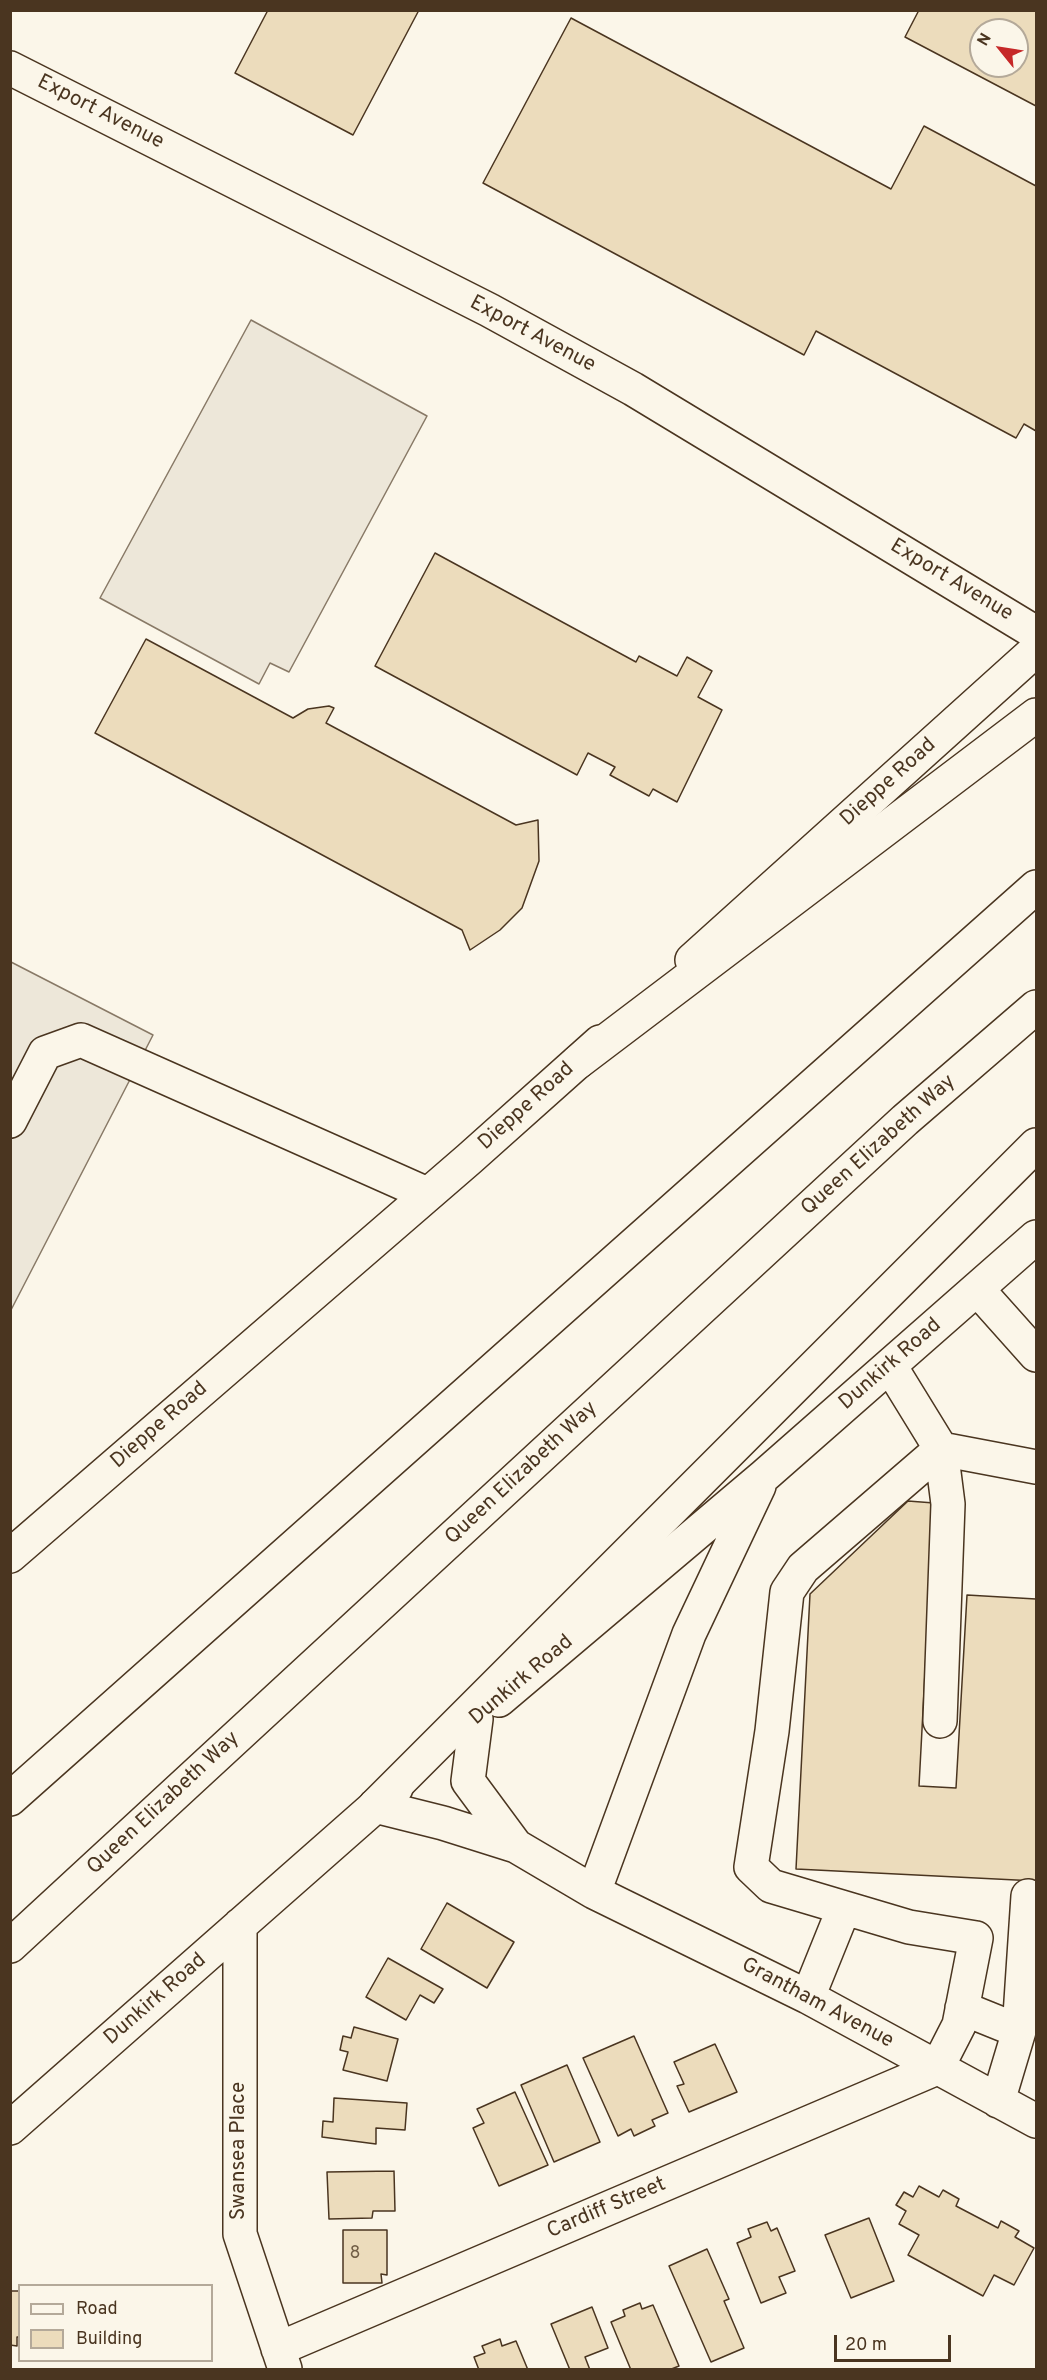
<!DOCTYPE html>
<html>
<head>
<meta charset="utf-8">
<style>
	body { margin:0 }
	#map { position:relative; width:1047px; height:2380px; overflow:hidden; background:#fbf6e9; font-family:Overpass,sans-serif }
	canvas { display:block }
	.frame { position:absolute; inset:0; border:12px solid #4a3520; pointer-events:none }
	.legend { position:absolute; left:18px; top:2284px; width:195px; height:78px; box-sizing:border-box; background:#fbf6e9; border:2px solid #b4a999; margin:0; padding:8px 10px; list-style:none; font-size:18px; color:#4a3520 }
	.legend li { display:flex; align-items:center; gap:12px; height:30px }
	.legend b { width:30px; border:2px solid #b4a999 }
	.north { position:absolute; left:969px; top:18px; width:60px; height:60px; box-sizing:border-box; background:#fbf6e9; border:2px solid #b4a999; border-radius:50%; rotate:300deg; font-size:16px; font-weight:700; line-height:24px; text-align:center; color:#4a3520 }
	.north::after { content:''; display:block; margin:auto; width:21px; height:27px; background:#c62828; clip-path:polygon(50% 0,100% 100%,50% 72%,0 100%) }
	.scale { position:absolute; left:834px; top:2335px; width:117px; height:27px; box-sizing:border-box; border:3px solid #4a3520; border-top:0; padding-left:8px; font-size:18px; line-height:21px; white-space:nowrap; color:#4a3520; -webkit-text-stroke:4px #fbf6e9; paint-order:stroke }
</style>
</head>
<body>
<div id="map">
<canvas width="1047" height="2380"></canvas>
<div class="frame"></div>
<ul class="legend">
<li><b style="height:8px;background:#fbf6e9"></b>Road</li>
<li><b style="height:16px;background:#ecdcbc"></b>Building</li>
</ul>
<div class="north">N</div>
<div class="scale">20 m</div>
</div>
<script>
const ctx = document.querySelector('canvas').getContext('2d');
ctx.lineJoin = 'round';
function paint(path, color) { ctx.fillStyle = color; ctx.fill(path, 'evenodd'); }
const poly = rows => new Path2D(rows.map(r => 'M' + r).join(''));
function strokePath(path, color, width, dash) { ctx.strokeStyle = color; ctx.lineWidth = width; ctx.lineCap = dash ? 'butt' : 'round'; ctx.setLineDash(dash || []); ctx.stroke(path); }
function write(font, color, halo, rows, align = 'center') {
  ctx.font = font + ' Overpass,sans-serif'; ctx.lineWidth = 4.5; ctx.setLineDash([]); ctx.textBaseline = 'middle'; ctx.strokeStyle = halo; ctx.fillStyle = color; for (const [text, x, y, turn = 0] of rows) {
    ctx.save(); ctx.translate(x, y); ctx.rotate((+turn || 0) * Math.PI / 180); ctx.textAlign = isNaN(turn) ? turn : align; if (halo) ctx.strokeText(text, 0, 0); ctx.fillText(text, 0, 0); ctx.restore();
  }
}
const parking = poly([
	[251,320,427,416,289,672,270,663,259,684,100,598,251,320],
	[11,962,153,1035,11,1310,10,963,11,962]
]);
const building = poly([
	[268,10,419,10,353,135,235,73,268,10],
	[919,10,1036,10,1036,106,905,37,919,10],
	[981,30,1017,30,1017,66,981,66,981,30],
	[571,18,891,189,924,126,1036,186,1036,431,1024,424,1016,438,816,331,804,355,483,183,571,18],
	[435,553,636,662,639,656,677,676,687,657,712,671,698,697,722,710,677,802,653,789,649,796,610,775,615,767,588,753,577,775,375,666,435,553],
	[146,639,293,718,308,709,329,706,334,708,326,723,516,825,538,820,539,861,522,908,500,930,470,950,462,930,95,733,146,639],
	[908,1501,934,1503,919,1786,956,1788,967,1595,1036,1599,1036,1881,796,1869,810,1594,908,1501],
	[447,1903,514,1942,487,1988,421,1949,447,1903],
	[388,1958,443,1989,434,2003,420,1995,406,2020,366,1997,388,1958],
	[354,2027,398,2039,387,2081,343,2070,348,2052,340,2050,343,2036,351,2038,354,2027],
	[634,2036,668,2113,652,2120,655,2126,634,2136,631,2129,618,2136,583,2058,634,2036],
	[715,2044,737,2092,689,2112,677,2086,684,2084,674,2062,715,2044],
	[567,2065,600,2142,554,2162,521,2085,567,2065],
	[515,2092,548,2165,499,2186,473,2128,484,2123,477,2109,515,2092],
	[334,2098,407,2103,405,2130,376,2128,376,2144,322,2137,323,2121,333,2122,334,2098],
	[394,2171,395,2211,373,2211,372,2218,329,2219,327,2172,394,2171],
	[919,2186,939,2197,943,2190,959,2199,956,2206,998,2228,1001,2221,1019,2231,1015,2237,1034,2248,1014,2285,994,2275,983,2296,908,2255,919,2235,899,2224,906,2211,896,2205,904,2192,913,2197,919,2186],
	[869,2218,894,2281,851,2298,825,2235,869,2218],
	[767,2222,771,2231,777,2228,795,2271,779,2277,786,2293,761,2303,737,2243,751,2237,748,2229,767,2222],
	[343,2230,387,2230,387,2275,381,2274,382,2283,343,2283,343,2230],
	[707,2249,729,2299,724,2301,744,2348,711,2362,669,2266,707,2249],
	[10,2291,20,2291,20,2337,17,2337,17,2346,10,2345,10,2291],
	[640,2303,642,2309,653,2305,679,2366,669,2370,631,2370,611,2322,625,2316,623,2310,640,2303],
	[592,2307,608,2348,585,2357,590,2370,570,2370,551,2324,592,2307],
	[500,2339,502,2346,516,2341,528,2370,479,2370,474,2357,485,2353,482,2346,500,2339]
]);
const minor = poly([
	[10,68,489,310,633,389,1036,633],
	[692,960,1036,650],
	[10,1121,45,1053,81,1040,427,1194],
	[978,1290,1036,1355],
	[10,1556,469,1159,600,1042],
	[499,1700,764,1476,1036,1237],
	[476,1719,468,1781,516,1846],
	[940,1721,948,1504,941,1449,1036,1467],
	[375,1806,443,1823,516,1846,594,1892,808,1997,1036,2121],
	[594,1892,689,1634,759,1486],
	[240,1925,240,2234,285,2369],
	[808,1997,844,1908],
	[962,2008,1019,2031,998,2101],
	[1019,2031,1028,1896],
	[10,2128,396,1788],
	[278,2349,937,2068,959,2025,976,1938,909,1927,771,1886,751,1867,772,1731,787,1592,803,1568,941,1449,890,1366]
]);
const highway = poly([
	[578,1062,1036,715],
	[10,1799,1036,887],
	[375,1806,1036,1145],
	[10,1946,905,1120,1036,1007]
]);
const numberNames = [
	["8",355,2254]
];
const streetNames = [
	["Export Avenue",100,113,27],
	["Export Avenue",532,335,28],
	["Export Avenue",951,581,31],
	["Dieppe Road",889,783,-42],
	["Dieppe Road",527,1107,-42],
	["Queen Elizabeth Way",879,1146,-42],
	["Dunkirk Road",891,1365,-41],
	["Dieppe Road",160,1426,-41],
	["Queen Elizabeth Way",522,1474,-43],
	["Dunkirk Road",522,1681,-40],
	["Queen Elizabeth Way",164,1804,-43],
	["Dunkirk Road",156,2000,-41],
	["Grantham Avenue",817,2004,28],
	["Swansea Place",240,2151,-90],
	["Cardiff Street",607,2209,-23]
];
paint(parking, '#ede7d9');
strokePath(parking, '#887966', 1.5);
paint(building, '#ecdcbc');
strokePath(building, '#4a3520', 1.5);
strokePath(minor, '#4a3520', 36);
strokePath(highway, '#4a3520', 36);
strokePath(minor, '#fbf6e9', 33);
strokePath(highway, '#fbf6e9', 33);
write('18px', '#725f47', null, numberNames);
write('21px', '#4a3520', '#fbf6e9', streetNames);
</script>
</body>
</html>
